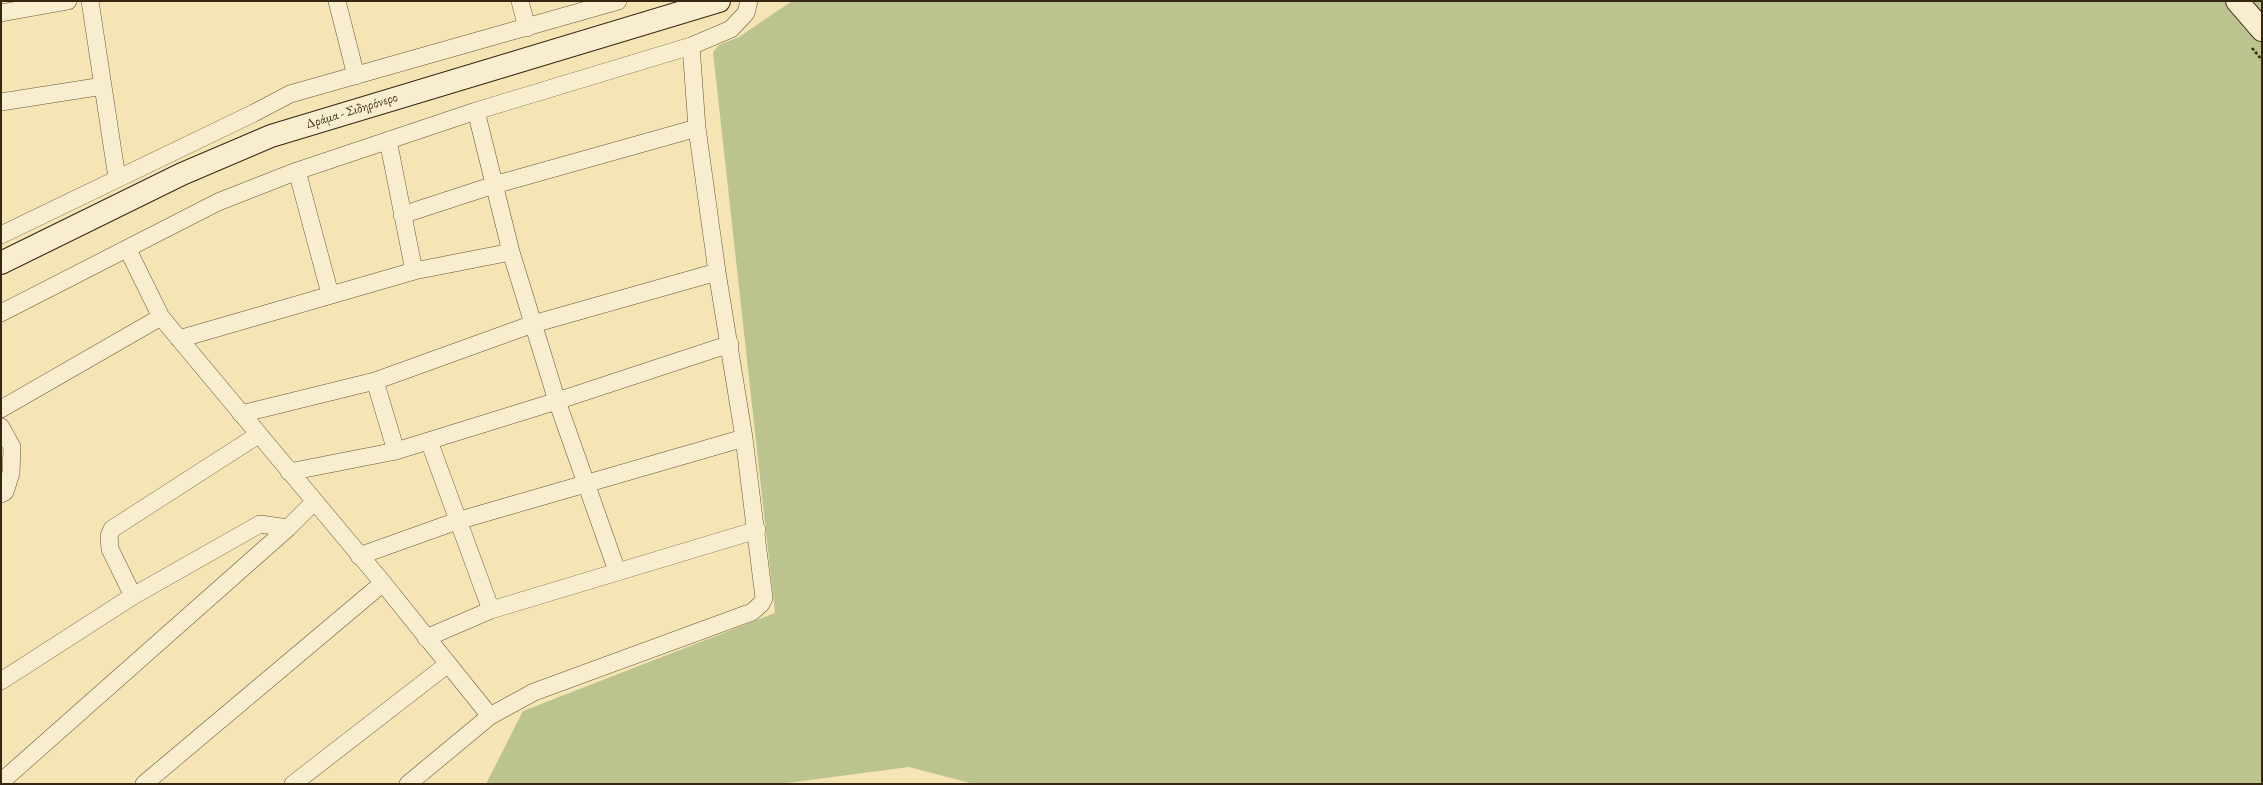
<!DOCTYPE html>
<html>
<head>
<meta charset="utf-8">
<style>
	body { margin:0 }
	#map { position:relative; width:2263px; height:785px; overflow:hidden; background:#f5e4b4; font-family:"EB Garamond",serif }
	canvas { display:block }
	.frame { position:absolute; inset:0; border:2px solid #362612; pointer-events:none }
</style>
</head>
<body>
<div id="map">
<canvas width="2263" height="785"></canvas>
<div class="frame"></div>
</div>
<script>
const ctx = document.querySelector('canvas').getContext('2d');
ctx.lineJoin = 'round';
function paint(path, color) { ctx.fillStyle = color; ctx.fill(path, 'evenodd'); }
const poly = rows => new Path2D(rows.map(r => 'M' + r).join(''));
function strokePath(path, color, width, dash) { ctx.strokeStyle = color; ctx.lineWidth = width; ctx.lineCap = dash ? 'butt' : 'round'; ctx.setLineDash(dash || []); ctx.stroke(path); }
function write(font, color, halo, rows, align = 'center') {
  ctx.font = font + ' "EB Garamond",serif'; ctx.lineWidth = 3.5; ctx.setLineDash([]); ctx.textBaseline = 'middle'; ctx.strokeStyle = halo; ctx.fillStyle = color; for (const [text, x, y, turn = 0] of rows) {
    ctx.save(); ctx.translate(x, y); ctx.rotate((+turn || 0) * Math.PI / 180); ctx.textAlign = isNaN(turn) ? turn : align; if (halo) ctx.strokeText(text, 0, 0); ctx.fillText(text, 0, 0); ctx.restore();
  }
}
const green = poly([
	[792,1,2262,1,2262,784,974,784,909,767,779,784,486,784,523,711,775,613,713,52,719,45,739,37]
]);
const path = poly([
	[2252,48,2262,60]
]);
const street = poly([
	[90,1,117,178],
	[337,1,356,76],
	[520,1,527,28],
	[1,13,68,1],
	[1,102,103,86],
	[388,140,414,271],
	[297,171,330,294],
	[402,215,494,185,697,128],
	[1,235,254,113,290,94,618,1],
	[128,250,161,317,383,583,490,716],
	[511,252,557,401,617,571],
	[1,313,218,202,297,171,476,111,691,46,731,29,746,13,749,1],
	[179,339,414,271,511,252,476,111],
	[375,381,396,451],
	[1,409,161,317],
	[241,414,375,381,533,324,717,272],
	[1,427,12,447,11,473,5,492,1,494],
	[429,441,491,610],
	[289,472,396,451,557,401,730,344],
	[359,556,457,521,744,438],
	[133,596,110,549,109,536,112,529,258,435],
	[426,638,491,610,757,530],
	[1,681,133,596,260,524,288,528],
	[1,782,288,528,314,502],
	[144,784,383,583],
	[293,784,448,664],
	[408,784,490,716,534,692,752,612,761,604,764,598,744,438,717,272,697,128,691,46]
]);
const secondary = poly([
	[2237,1,2262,30],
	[1,263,182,174,271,136,719,1]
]);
const streetNames = [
	["Δράμα - Σιδηρόνερο",352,111,-17]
];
paint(green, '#bbc48e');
strokePath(street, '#66563a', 18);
strokePath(secondary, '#362612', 24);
strokePath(path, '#362612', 2.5, [3, 2]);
strokePath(street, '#f8edce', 17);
strokePath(secondary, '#f8edce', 22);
write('13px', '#362612', '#f8edce', streetNames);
</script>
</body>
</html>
